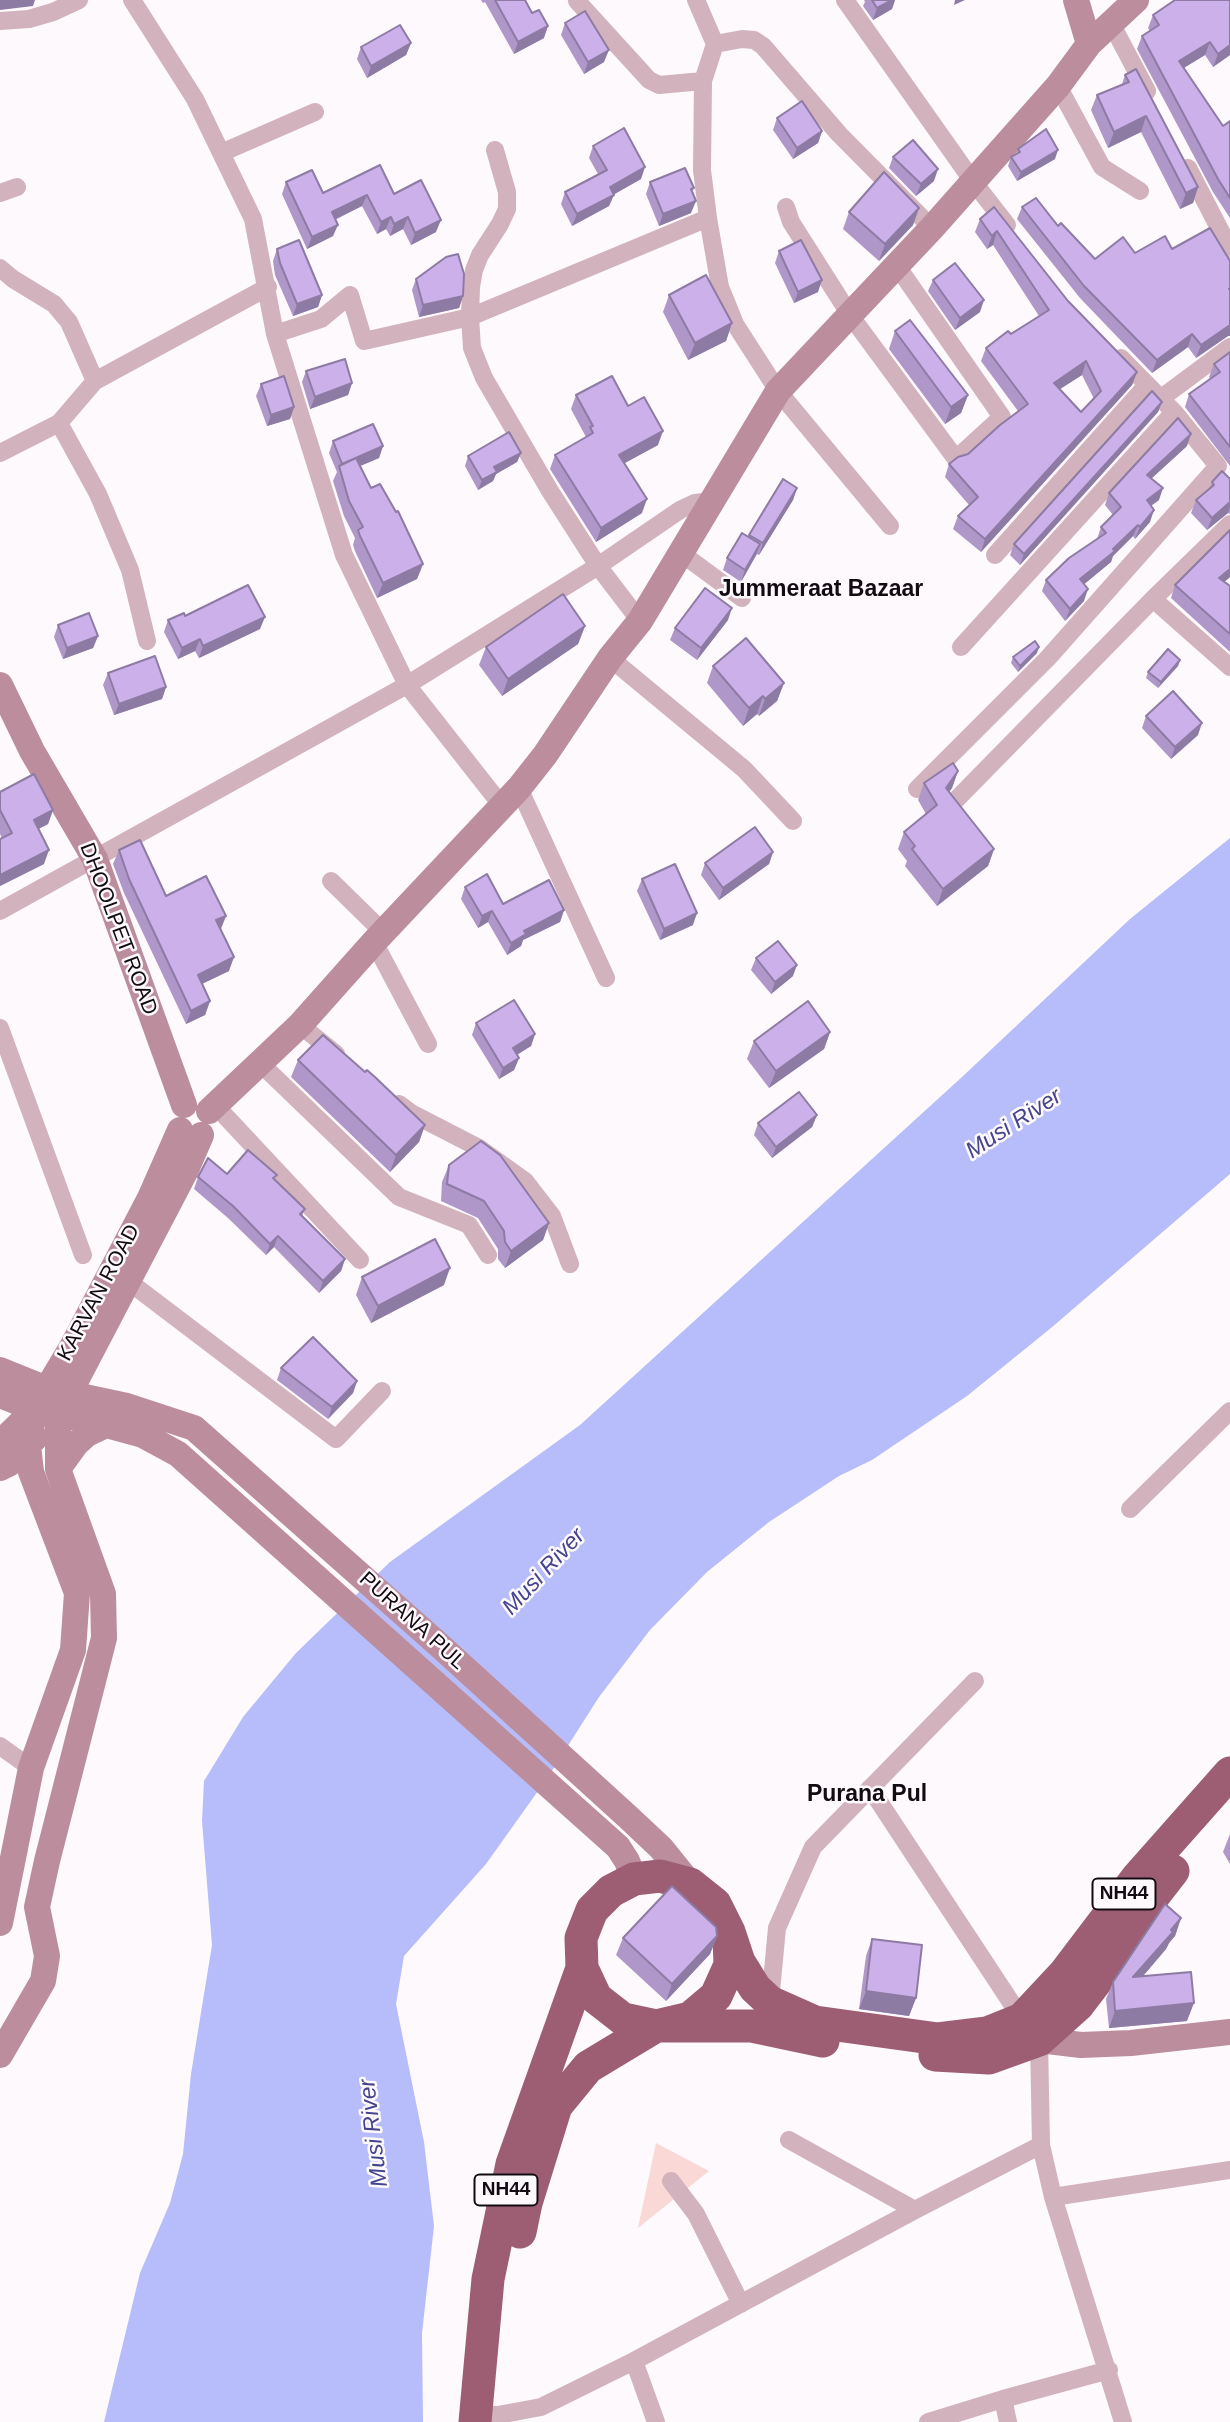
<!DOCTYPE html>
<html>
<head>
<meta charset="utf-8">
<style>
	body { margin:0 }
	canvas { display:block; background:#fdf9fc }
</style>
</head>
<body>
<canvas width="1230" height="2422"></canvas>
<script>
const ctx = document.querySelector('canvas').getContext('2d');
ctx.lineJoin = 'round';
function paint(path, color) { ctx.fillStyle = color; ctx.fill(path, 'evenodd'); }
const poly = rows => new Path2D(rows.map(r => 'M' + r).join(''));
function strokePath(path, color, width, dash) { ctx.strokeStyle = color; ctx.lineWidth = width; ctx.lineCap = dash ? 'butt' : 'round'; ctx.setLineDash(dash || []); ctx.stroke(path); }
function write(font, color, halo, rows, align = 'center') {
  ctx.font = font + ' Helvetica,sans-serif'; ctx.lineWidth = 5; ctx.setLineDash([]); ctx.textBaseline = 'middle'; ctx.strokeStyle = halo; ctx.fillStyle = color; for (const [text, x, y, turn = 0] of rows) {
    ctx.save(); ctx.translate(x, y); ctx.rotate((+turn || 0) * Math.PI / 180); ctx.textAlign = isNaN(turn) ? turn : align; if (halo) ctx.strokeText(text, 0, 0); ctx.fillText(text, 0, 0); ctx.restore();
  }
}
const green = poly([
	[656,2143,709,2171,638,2228]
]);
const water = poly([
	[1230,838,1230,1174,1051,1328,967,1396,872,1460,839,1476,769,1522,707,1572,650,1630,599,1697,548,1777,486,1864,404,1956,396,2004,424,2142,434,2226,422,2333,423,2422,104,2422,140,2273,170,2203,183,2154,191,2074,212,1945,202,1821,204,1781,243,1717,296,1653,390,1562,580,1425,962,1077,1130,919]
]);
const street = poly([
	[132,0,195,99,253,219,275,334,344,555,407,685,502,806],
	[696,0,715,44],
	[845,0,972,180,1007,225],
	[577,1,649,80,659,85,703,81,702,170,708,218,720,287,735,324,778,391,890,526],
	[0,21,29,19,53,12,79,0],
	[1111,23,1147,91],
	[703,81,715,44,742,39,754,40,763,46,839,134,932,228],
	[1058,86,1102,167,1140,191],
	[495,150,507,192,507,209,500,224,480,255,474,270,471,287,470,317,708,218],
	[221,153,315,112],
	[1188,168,1230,249],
	[0,193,17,187],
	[786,207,791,222,850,315,956,459,1002,417,897,266],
	[0,268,13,279,54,304,69,322,95,381,268,287],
	[275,334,321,319,350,295,364,341,470,317,472,348,484,378,550,491,598,566,640,621],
	[1160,399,1230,347],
	[59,423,98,494,130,570,147,641],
	[0,453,59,423,95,381],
	[681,553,742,598],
	[995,555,1147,385],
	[1153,599,1230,667],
	[961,647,1174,412],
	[610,658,744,769,793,821],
	[519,788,606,978],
	[917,789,1048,658,1218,466,1174,412,1121,358],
	[952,804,1153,599,1230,524],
	[331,881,383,932],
	[0,911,407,685,598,566,680,510,695,503,713,501],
	[374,942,428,1044],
	[300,1025,336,1054],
	[0,1028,83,1255],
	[260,1063,399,1197,469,1225,488,1255],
	[399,1104,411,1113,479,1148,525,1181,552,1216,570,1264],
	[215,1105,360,1260],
	[128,1281,336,1439,382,1391],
	[1130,1509,1230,1411],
	[0,1746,31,1768],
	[870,1788,1022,2019],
	[770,2002,777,1928,813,1847,975,1681],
	[1039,2040,1041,2145,1053,2197,1123,2422],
	[789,2140,915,2210],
	[671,2181,696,2214,741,2304],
	[1053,2197,1230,2170],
	[634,2361,656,2422],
	[1003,2399,1008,2422],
	[476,2414,498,2415,541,2407,634,2361,915,2210,1041,2145],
	[928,2422,1003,2399,1109,2370]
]);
const secondary = poly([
	[1076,0,1089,44],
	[0,685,32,751,95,859,184,1105],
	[209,1111,300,1025,374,942,519,788,545,755,610,658,640,621,778,391,932,228,1058,86,1089,44,1136,0],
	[0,1370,47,1389,127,1406,194,1428,439,1645,628,1817,661,1848,690,1884],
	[0,1395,35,1409,88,1420,143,1435,178,1454,618,1847,627,1861,634,1879],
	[61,1409,185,1172,201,1135],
	[0,1443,35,1409,72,1347,150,1198,180,1130],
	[0,1468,10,1463,35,1438],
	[58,1469,76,1444,87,1434,106,1425],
	[0,1923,31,1768,73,1650,77,1593,31,1472,28,1445,35,1409],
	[1031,2030,1039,2040,1081,2045,1131,2043,1230,2032],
	[0,2055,43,1981,47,1956,37,1907,47,1861,104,1638,103,1594,58,1469,58,1414]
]);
const highway = poly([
	[582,1968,596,1998,623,2019,656,2026,690,2018,716,1996,730,1965,729,1938],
	[935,2055,989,2058,1039,2040,1078,2005,1101,1975,1128,1929,1173,1871],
	[520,2232,526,2203,556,2106,588,2067,656,2026,752,2026,823,2041],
	[475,2422,488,2279,512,2164,582,1968,581,1938,592,1910,611,1891,634,1879,660,1876,690,1884,715,1904,729,1932,739,1962,755,1988,770,2002,815,2022,938,2039,987,2033,1022,2019,1065,1973,1137,1878,1230,1773]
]);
const wall = poly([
	[481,0,525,0,544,38,514,54,485,2,483,3],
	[864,0,895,0,892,9,873,20,863,6,865,2],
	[1230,0,1230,55,1213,67,1205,55,1183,68,1223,126,1230,121,1230,218,1213,192,1137,49,1142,36,1150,31,1148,28,1153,15],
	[565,23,604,62,584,74,561,35],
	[411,43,406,55,367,78,357,59,361,47],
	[1125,75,1198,187,1193,203,1180,209,1141,132,1108,148,1091,110,1097,95,1122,84],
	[777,118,822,131,818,143,793,159,773,130],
	[593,146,641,179,614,194,609,206,572,226,561,204,565,192,598,174,589,158],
	[1018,149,1055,159,1017,181,1008,166,1011,157,1016,154],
	[893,157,934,181,916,196,889,168],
	[286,182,323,193,394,194,436,232,411,245,403,229,390,236,386,229,377,234,362,206,335,220,333,236,307,249,282,194],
	[650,182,694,188,692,192,691,213,659,226,646,194],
	[994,207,1068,301,1137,372,1132,385,981,552,953,529,958,516,969,505,945,477,949,464,968,454,1018,411,981,361,986,348,1039,316,993,245,987,249,975,232,980,219],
	[1082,375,1094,399,1081,412,1060,389],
	[1022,207,1058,226,1095,259,1172,249,1230,261,1230,336,1228,336,1196,358,1188,347,1152,373,1080,298,1017,219],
	[919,208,913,225,879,261,843,229,849,212],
	[277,249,322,295,318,307,293,316,275,275,273,261],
	[779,251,818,292,794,303,775,263],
	[416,279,463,296,459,308,419,317,412,290],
	[933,280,980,312,955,330,928,291],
	[669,295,732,323,726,341,688,360,663,312],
	[895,331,968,395,961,413,945,424,889,349],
	[1230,352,1230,466,1185,407,1189,394,1211,379,1209,377,1214,364],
	[306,371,352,383,348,395,310,409,302,382],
	[261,384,294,407,290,419,267,426,256,396],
	[576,395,628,406,658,445,624,463,642,513,596,542,550,469,555,455,586,437,571,409],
	[1162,402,1158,412,1020,565,1010,555,1014,544],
	[333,441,383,446,379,458,360,466,371,488,423,564,417,579,377,598,355,551,353,545,355,538,344,516,333,481,337,472,329,453],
	[1187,446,1151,479,1159,500,1151,506,1150,522,1135,539,1133,536,1113,556,1111,562,1084,584,1084,601,1065,621,1042,591,1046,580,1097,539,1101,527,1113,515,1105,505,1109,493],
	[521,453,517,462,496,474,493,481,478,490,465,466,468,456],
	[1230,479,1230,514,1228,513,1207,530,1191,513,1196,500,1209,489,1212,482],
	[797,488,793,500,759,555,757,554,741,582,723,570,727,558,749,535],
	[1230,530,1230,577,1224,582,1230,586,1230,652,1171,598,1175,585],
	[185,616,260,629,199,658,195,651,178,659,164,632,168,620],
	[728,620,697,660,670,640,675,628],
	[58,625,98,636,93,648,63,659,54,637],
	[585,626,578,644,502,696,479,665,486,647],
	[1037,653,1018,672,1011,663,1013,657],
	[1180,660,1178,666,1158,688,1146,678,1148,672],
	[713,666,784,683,777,701,759,716,757,714,743,726,707,683],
	[108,673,166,687,162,699,114,715,103,685],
	[1146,716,1198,735,1171,759,1142,728],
	[958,771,952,788,949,792,994,849,988,866,937,906,905,866,907,861,898,849,904,832,926,814,918,800,924,783],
	[0,792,53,810,48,824,38,829,44,864,0,886,0,839,2,838,0,834],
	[119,850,166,896,226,916,221,929,229,971,202,984,210,1001,205,1015,186,1024,124,893,113,864],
	[773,852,769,864,719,900,701,875,705,863],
	[642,879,693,925,660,940,637,891],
	[465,887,503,904,564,910,560,922,523,940,521,946,507,955,488,922,478,928,461,899],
	[756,958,793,976,771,994,751,970],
	[476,1023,535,1034,531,1046,517,1055,519,1058,514,1070,499,1079,472,1035],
	[830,1032,824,1049,769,1088,747,1059,754,1041],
	[298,1060,425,1125,419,1142,390,1172,291,1077],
	[817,1115,812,1127,772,1158,754,1135,758,1123],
	[449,1165,549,1223,543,1240,505,1268,498,1259,498,1249,478,1218,441,1201,442,1182],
	[227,1174,275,1180,305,1209,302,1216,345,1259,341,1271,319,1293,274,1247,266,1255,228,1218,194,1189,198,1177],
	[362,1277,444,1285,371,1323,356,1295],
	[281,1368,357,1381,353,1393,328,1419,277,1380],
	[1230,1834,1230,1864,1223,1852],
	[1181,1918,1175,1936,1169,1943,1166,1949,1143,1976,1187,2021,1109,2028,1106,1999,1113,1982],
	[717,1936,710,1954,666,2001,616,1955,623,1938],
	[872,1939,916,1998,909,2016,859,2009,866,1956]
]);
const shadedWall = poly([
	[0,0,35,0,33,6,0,10],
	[892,0,895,0,892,9,873,20,877,8],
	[955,0,965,0,954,5],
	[548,26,544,38,514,54,518,42],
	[1210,42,1205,55,1174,74,1179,61],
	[411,43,406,55,367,78,371,66],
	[1230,45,1230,55,1213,67,1218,54],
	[609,50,604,62,584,74,588,62],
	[1146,116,1141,132,1108,148,1114,132],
	[822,131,818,143,793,159,797,148],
	[1058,150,1055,159,1017,181,1021,172],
	[645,167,641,179,606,199,610,187],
	[938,169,934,181,916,196,921,184],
	[1198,187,1193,203,1180,209,1186,193],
	[367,195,362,206,327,223,332,212],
	[614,195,609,206,572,226,577,214],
	[696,201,691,213,659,226,663,214],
	[919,208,913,225,879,261,885,244],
	[391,217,386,229,377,234,381,222],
	[408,217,403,229,390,236,394,224],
	[441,220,436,232,411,245,415,233],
	[338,225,333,236,307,249,312,237],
	[997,231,993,245,987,249,992,236],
	[822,280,818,292,794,303,798,292],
	[322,295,318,307,293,316,297,304],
	[463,296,459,308,419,317,423,305],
	[984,300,980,312,955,330,960,318],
	[732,323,726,341,688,360,695,343],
	[1230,325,1230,336,1228,336,1196,358,1201,345],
	[1192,334,1188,347,1152,373,1157,360],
	[1086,361,1082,375,1049,396,1054,383],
	[1137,372,1132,385,981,552,985,539],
	[352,383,348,395,310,409,315,397],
	[968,395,961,413,945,424,951,407],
	[1162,402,1158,412,1020,565,1024,554],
	[294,407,290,419,267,426,271,415],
	[663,431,658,445,614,469,619,455],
	[1191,434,1187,446,1142,487,1147,475],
	[383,446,379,458,341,474,342,464],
	[521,453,517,462,496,474,493,481,478,490,482,480,494,467],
	[797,488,793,500,759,555,763,543],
	[1163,488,1159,500,1143,511,1147,500],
	[647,499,642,513,596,542,601,528],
	[1230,502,1230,507,1228,513,1207,530,1212,518],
	[1154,510,1150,522,1135,539,1140,527],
	[1138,525,1133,536,1113,556,1111,562,1076,591,1080,579],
	[760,544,756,555,741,582,745,570],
	[423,564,417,579,377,598,383,583],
	[1230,569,1230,577,1214,591,1219,578],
	[1088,589,1084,601,1065,621,1070,609],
	[732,608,728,620,697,660,701,648],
	[265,617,260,629,199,658,203,646],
	[585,626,578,644,502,696,508,679],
	[98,636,93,648,63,659,67,648],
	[200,639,195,651,178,659,182,648],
	[1039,647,1037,653,1018,672,1020,666],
	[1180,660,1178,666,1158,688,1161,682],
	[784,683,777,701,759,716,765,699],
	[166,687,162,699,114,715,119,704],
	[763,696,757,714,743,726,749,708],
	[1202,723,1198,735,1171,759,1175,747],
	[958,771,952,788,940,805,946,788],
	[53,810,48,824,29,834,34,820],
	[994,849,988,866,937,906,943,889],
	[49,850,44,864,0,886,0,875],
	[773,852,769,864,719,900,723,888],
	[564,910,560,922,523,940,521,946,507,955,511,943,524,931],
	[492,911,488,922,478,928,482,916],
	[697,913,693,925,660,940,664,929],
	[226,916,220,930,216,920],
	[234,957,229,971,193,988,198,975],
	[797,965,793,976,771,994,775,982],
	[210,1001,205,1015,186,1024,191,1011],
	[830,1032,824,1049,769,1088,776,1071],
	[535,1034,531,1046,508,1060,513,1048],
	[519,1058,514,1070,499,1079,503,1068],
	[817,1115,812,1127,772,1158,776,1147],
	[425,1125,419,1142,390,1172,396,1155],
	[549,1223,543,1240,505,1268,511,1251],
	[278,1236,274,1247,266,1255,270,1244],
	[345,1259,341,1271,319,1293,323,1281],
	[450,1268,444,1285,371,1323,378,1306],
	[357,1381,353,1393,328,1419,332,1407],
	[1181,1918,1175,1936,1169,1943,1166,1949,1127,1995,1133,1977],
	[717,1936,710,1954,666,2001,672,1984],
	[866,1991,916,1998,909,2016,859,2009],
	[1194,2003,1187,2021,1109,2028,1115,2011]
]);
const building = poly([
	[495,0,525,0,532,13,539,10,548,26,518,42,495,0],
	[872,0,892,0,877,8,872,0],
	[1175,0,1230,0,1230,45,1218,54,1210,42,1179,61,1223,126,1230,121,1230,198,1218,179,1142,36,1159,25,1153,15,1175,0],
	[585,11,609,50,588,62,565,23,585,11],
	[400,25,411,43,371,66,361,47,400,25],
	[1136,69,1198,187,1186,193,1146,116,1114,132,1097,95,1129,82,1125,75,1136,69],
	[802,101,822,131,797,148,777,118,802,101],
	[624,128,645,167,610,187,614,195,577,214,565,192,607,170,593,146,624,128],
	[1046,129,1058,150,1021,172,1011,157,1020,152,1018,149,1046,129],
	[913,140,938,169,921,184,893,157,913,140],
	[380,165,394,194,421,180,441,220,415,233,408,217,394,224,391,217,381,222,367,195,332,212,338,225,312,237,286,182,312,170,323,193,380,165],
	[685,168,694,188,691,189,696,201,663,214,650,182,685,168],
	[884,172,919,208,885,244,849,212,884,172],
	[1036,198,1058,226,1061,223,1095,259,1123,237,1135,253,1165,236,1172,249,1210,228,1230,261,1230,288,1229,289,1230,290,1230,325,1201,345,1192,334,1157,360,1084,286,1022,207,1036,198],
	[994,207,1068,301,1137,372,985,539,958,516,978,497,949,464,958,457,968,454,1000,425,1028,404,986,348,1008,331,1011,334,1049,310,997,231,992,236,980,219,994,207],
	[1086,361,1101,391,1081,412,1054,383,1086,361],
	[299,240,322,295,297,304,280,263,277,249,299,240],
	[801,240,822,280,798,292,779,251,801,240],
	[458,254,464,274,463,296,423,305,416,279,446,257,458,254],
	[955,263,984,300,960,318,933,280,955,263],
	[706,275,732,323,695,343,669,295,706,275],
	[910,320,968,395,951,407,895,331,910,320],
	[1230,352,1230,447,1189,394,1220,372,1214,364,1230,352],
	[345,359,352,383,315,397,306,371,345,359],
	[284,376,294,407,271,415,261,384,284,376],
	[612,376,628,406,644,397,663,431,619,455,647,499,601,528,555,455,593,433,590,427,593,426,576,395,612,376],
	[1152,391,1162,402,1024,554,1014,544,1152,391],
	[1178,418,1191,434,1147,475,1163,488,1147,500,1154,510,1140,527,1138,525,1113,549,1115,551,1080,579,1088,589,1070,609,1046,580,1069,558,1106,533,1101,527,1121,507,1109,493,1178,418],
	[373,424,383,446,342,464,333,441,373,424],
	[509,432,521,453,494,467,497,472,482,480,468,456,509,432],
	[356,458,371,488,380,484,396,512,398,511,423,564,383,583,360,536,358,530,363,527,349,501,339,466,356,458],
	[1222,471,1230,479,1230,502,1212,518,1196,500,1214,485,1212,482,1222,471],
	[783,479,797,488,763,543,749,535,783,479],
	[1230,530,1230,569,1219,578,1230,586,1230,634,1175,585,1230,530],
	[742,533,760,544,745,570,727,558,742,533],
	[248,585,265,617,203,646,200,639,182,648,168,620,184,613,185,616,248,585],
	[705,588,732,608,701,648,675,628,705,588],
	[563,594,585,626,508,679,486,647,563,594],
	[89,613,98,636,67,648,58,625,89,613],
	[746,638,784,683,765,699,763,696,749,708,713,666,746,638],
	[1035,641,1039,647,1020,666,1013,657,1035,641],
	[1168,649,1180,660,1161,682,1148,672,1168,649],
	[155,656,166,687,119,704,108,673,155,656],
	[1173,691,1202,723,1175,747,1146,716,1173,691],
	[953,763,958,771,946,788,994,849,943,889,912,849,915,846,904,832,937,805,924,783,953,763],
	[34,774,53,810,34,820,49,850,0,875,0,839,12,833,0,810,0,792,34,774],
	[755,827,773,852,723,888,705,863,755,827],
	[140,840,166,896,206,876,226,916,216,920,234,957,198,975,210,1001,191,1011,129,879,119,850,140,840],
	[675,864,697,913,664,929,642,879,675,864],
	[487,874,503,904,549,880,564,910,524,931,526,934,511,943,492,911,482,916,465,887,487,874],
	[778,941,797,965,775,982,756,958,778,941],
	[514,1000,535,1034,513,1048,519,1058,503,1068,476,1023,514,1000],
	[808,1001,830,1032,776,1071,754,1041,808,1001],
	[323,1035,365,1072,367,1070,376,1078,425,1125,396,1155,298,1060,323,1035],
	[799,1092,817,1115,776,1147,758,1123,799,1092],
	[481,1141,500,1155,549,1223,511,1251,505,1242,504,1231,484,1201,447,1184,449,1165,481,1141],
	[248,1150,277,1175,273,1178,305,1209,300,1214,345,1259,323,1281,278,1236,270,1244,233,1206,198,1177,208,1158,227,1174,248,1150],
	[435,1239,450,1268,378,1306,362,1277,435,1239],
	[313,1337,357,1381,332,1407,281,1368,313,1337],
	[672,1886,716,1927,717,1936,672,1984,623,1938,672,1886],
	[1165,1904,1181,1918,1171,1930,1173,1932,1133,1977,1191,1972,1194,2003,1115,2011,1113,1982,1165,1904],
	[872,1939,922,1945,916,1998,866,1991,872,1939]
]);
const shields = [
	[1124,1894,63],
	[506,2190,63]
];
const shieldNames = [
	["NH44",1124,1894],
	["NH44",506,2190]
];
const streetNames = [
	["DHOOLPET ROAD",118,929,69],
	["KARVAN ROAD",99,1293,-62],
	["PURANA PUL",412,1621,42]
];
const neighbourhoodNames = [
	["Jummeraat Bazaar",821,590],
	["Purana Pul",867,1795]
];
const waterNames = [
	["Musi River",1014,1124,-33],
	["Musi River",544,1572,-47],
	["Musi River",374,2133,-97]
];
paint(green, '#fad8d5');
paint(water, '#b7bdfa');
strokePath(street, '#d2b2bc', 18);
strokePath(secondary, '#bc8e9d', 26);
strokePath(highway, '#9d5e74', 33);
paint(wall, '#af97c9');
paint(shadedWall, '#8e7ba4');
paint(building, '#cbb0ea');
strokePath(building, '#8e7ba4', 2);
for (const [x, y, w] of shields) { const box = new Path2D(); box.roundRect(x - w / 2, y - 15.5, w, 31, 5); ctx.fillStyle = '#fdf9fc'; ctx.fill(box); strokePath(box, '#120b11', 2); }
write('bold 19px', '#120b11', null, shieldNames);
write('21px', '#120b11', '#fdf9fc', streetNames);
write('bold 23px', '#120b11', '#fdf9fc', neighbourhoodNames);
write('italic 23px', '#44458d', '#fdf9fc', waterNames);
</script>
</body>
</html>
